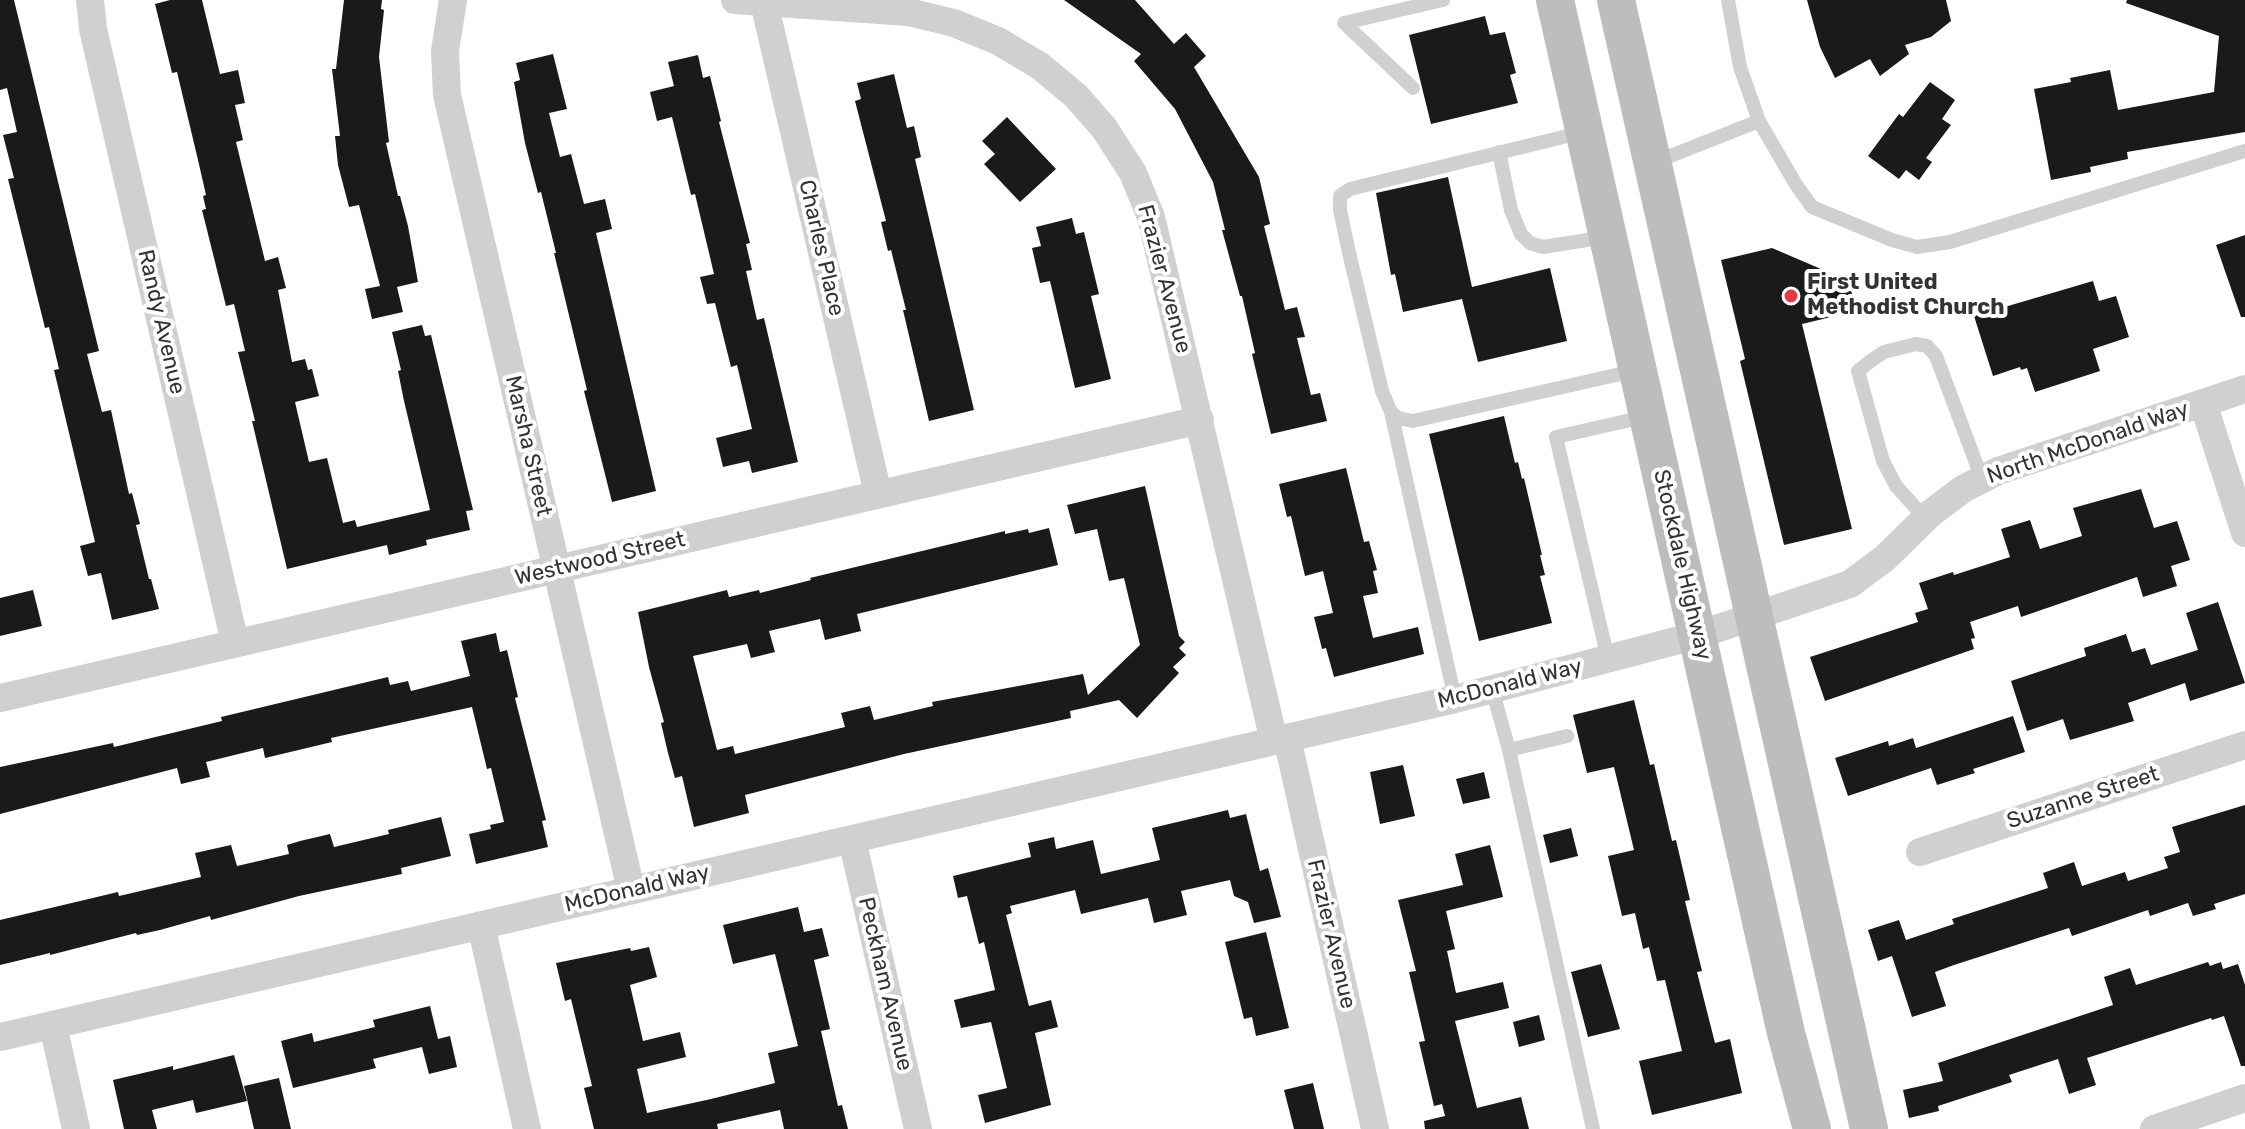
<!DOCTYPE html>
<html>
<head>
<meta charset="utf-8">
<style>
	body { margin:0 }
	canvas { display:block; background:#fff }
</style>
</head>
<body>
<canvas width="2245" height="1129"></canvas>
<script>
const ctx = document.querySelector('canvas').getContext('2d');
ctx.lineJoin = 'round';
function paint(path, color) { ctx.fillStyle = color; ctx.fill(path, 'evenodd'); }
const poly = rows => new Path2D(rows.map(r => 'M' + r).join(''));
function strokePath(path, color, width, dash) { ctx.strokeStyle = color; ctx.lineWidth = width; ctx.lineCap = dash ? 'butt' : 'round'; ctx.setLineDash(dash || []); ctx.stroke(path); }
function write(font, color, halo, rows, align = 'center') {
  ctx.font = font + ' Rubik,sans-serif'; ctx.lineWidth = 8; ctx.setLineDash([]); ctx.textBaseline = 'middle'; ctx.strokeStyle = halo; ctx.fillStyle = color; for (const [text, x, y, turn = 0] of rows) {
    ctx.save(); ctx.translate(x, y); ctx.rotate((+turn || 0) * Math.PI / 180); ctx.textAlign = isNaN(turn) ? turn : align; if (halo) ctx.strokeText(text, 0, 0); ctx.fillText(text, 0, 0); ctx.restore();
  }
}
const building = poly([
	[0,0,14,0,99,351,87,354,102,412,111,410,129,494,132,493,140,524,136,525,149,579,151,579,159,609,112,620,101,573,88,576,80,546,95,542,54,370,59,369,49,327,45,328,8,179,14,178,3,135,17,132,7,88,0,90],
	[170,0,202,0,220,74,238,70,245,103,235,105,243,140,236,142,265,261,278,257,286,288,278,290,292,362,305,359,308,370,312,369,319,396,295,402,309,462,327,458,343,523,355,520,357,527,430,510,404,401,398,371,401,370,392,332,422,325,425,336,431,335,473,510,466,511,470,530,426,540,427,545,389,555,387,545,287,569,252,421,255,421,238,352,245,351,234,304,226,306,202,210,206,209,203,196,206,195,198,160,177,72,172,73,155,4],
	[344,0,382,0,381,9,384,10,379,57,389,142,386,143,398,196,400,196,408,226,418,282,397,287,403,312,372,319,365,289,380,286,359,205,349,207,338,165,335,136,340,136,332,69,336,69],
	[1064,0,1135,0,1174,44,1186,33,1206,56,1194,67,1259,177,1270,224,1264,226,1285,310,1297,307,1305,337,1297,338,1311,395,1320,393,1327,421,1271,434,1252,354,1255,353,1242,296,1240,296,1222,230,1225,230,1213,182,1175,109,1134,61,1141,54],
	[1807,0,1946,0,1951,21,1931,37,1905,45,1909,54,1880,76,1870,59,1835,78,1820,47],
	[2127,0,2245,0,2245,132,2127,152,2128,159,2090,167,2091,172,2051,180,2034,89,2071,82,2070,78,2110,70,2118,110,2214,92,2219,36,2126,3],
	[1485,16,1490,35,1505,32,1516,73,1510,75,1518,103,1431,124,1409,35],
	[553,54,567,109,549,113,560,157,571,154,584,204,605,199,612,229,596,233,656,491,612,502,584,391,587,390,554,253,556,253,541,192,538,193,525,143,514,82,520,80,516,63],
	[698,55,703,78,710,76,721,121,719,122,750,243,746,244,752,270,746,271,757,320,764,318,798,462,752,473,749,461,723,467,716,438,752,429,737,365,731,367,715,303,707,304,700,277,714,274,695,194,691,195,672,117,657,121,650,92,674,86,668,62],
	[894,74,907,128,914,126,921,157,915,159,974,410,929,421,903,310,906,310,891,250,888,251,881,222,886,221,855,101,861,99,857,83],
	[1930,82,1955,100,1942,119,1951,125,1926,158,1932,162,1919,180,1906,170,1899,179,1868,156,1899,114,1903,117],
	[1007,117,1056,169,1020,202,984,164,995,154,982,141],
	[1448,177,1472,287,1550,268,1567,341,1478,362,1462,299,1403,312,1395,274,1391,275,1376,193],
	[1072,218,1076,234,1084,232,1099,294,1091,296,1111,379,1075,388,1050,281,1040,283,1032,248,1041,246,1036,227],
	[2245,235,2245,317,2241,317,2216,245],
	[1772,248,1849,281,1856,311,1802,324,1852,529,1784,545,1740,361,1745,359,1721,260],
	[2093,281,2099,301,2116,296,2129,337,2093,349,2100,371,2035,392,2027,368,2021,370,2020,367,1993,376,1974,316],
	[1504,416,1515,463,1518,462,1522,479,1524,478,1542,555,1540,555,1545,575,1540,576,1552,623,1479,641,1429,434],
	[1346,468,1364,542,1369,541,1377,570,1373,571,1378,593,1363,596,1373,638,1418,627,1424,654,1334,677,1326,648,1322,649,1314,617,1333,613,1323,571,1305,576,1291,516,1287,517,1279,484],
	[1145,486,1179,636,1185,642,1179,648,1186,655,1173,667,1179,673,1137,718,1119,700,1070,711,1071,718,904,754,745,795,749,813,694,827,682,776,675,778,668,753,661,723,664,722,649,667,638,612,727,590,729,597,759,590,760,593,811,580,810,578,1005,531,1005,534,1028,529,1029,533,1049,528,1058,565,857,614,861,631,825,640,820,619,769,631,775,652,751,658,747,644,693,656,717,750,733,746,735,754,845,727,841,713,870,706,874,720,933,706,932,702,1083,674,1088,695,1140,645,1124,578,1109,581,1097,529,1075,534,1067,505],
	[2141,489,2154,528,2177,521,2190,560,2171,566,2177,586,2143,597,2137,577,2021,617,2018,606,1970,622,1975,638,1971,639,1974,649,1825,701,1810,657,1918,622,1915,613,1928,609,1919,583,1953,572,1954,575,2010,557,2001,529,2030,520,2040,549,2082,536,2073,508],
	[33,590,42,626,0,636,0,598],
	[2218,602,2245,683,2190,701,2185,683,2128,703,2134,721,2070,740,2063,719,2027,731,2011,681,2086,656,2084,648,2126,634,2132,652,2145,648,2151,665,2198,650,2186,613],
	[496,633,500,652,507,650,518,697,515,698,546,820,542,821,548,847,476,864,469,834,491,829,490,825,504,822,491,768,487,769,472,707,331,738,332,742,265,758,263,748,206,762,210,777,181,784,177,768,0,814,0,767,113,743,114,747,222,721,221,717,388,677,390,685,408,681,411,691,470,676,461,641],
	[1634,700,1650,765,1654,764,1672,841,1676,840,1690,900,1685,901,1702,971,1697,972,1715,1043,1730,1039,1742,1093,1652,1115,1639,1061,1682,1051,1665,980,1657,981,1649,947,1643,949,1635,913,1622,916,1608,856,1634,850,1614,767,1587,773,1573,715],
	[2013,716,2025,752,1973,769,1975,773,1937,785,1931,768,1848,796,1835,758,1888,741,1889,746,1913,738,1916,748],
	[1403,765,1415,816,1380,824,1370,772],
	[1484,772,1490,798,1463,804,1456,779],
	[2245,805,2245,894,2214,904,2216,909,2193,916,2188,903,2150,916,2148,910,2072,936,2069,928,1954,965,1935,972,1946,1006,1912,1017,1892,956,1878,961,1868,930,1899,920,1906,940,1954,924,1952,919,2048,888,2043,873,2074,862,2082,886,2125,872,2128,881,2168,868,2164,857,2180,852,2172,827],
	[1228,810,1230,818,1246,814,1260,871,1268,868,1281,917,1254,923,1248,902,1234,896,1230,880,1181,891,1187,915,1154,923,1148,898,1081,914,1075,890,1010,906,1012,913,1006,915,1029,1006,1051,1000,1058,1027,1035,1033,1051,1105,985,1123,978,1095,1007,1088,991,1022,961,1028,954,1000,995,990,984,942,979,944,967,896,958,898,953,876,1031,857,1028,843,1054,837,1056,849,1093,840,1101,874,1160,860,1152,828],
	[441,817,451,856,401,868,402,874,299,896,211,920,210,916,160,930,137,935,136,933,50,955,50,953,0,965,0,920,118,892,119,896,201,877,195,853,231,845,237,866,289,854,287,845,300,841,330,834,334,847,389,834,388,830],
	[1571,828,1578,856,1550,863,1543,835],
	[1490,845,1503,897,1446,911,1455,949,1447,951,1456,993,1503,982,1509,1008,1455,1021,1477,1108,1521,1097,1529,1129,1425,1129,1424,1121,1445,1116,1442,1104,1434,1106,1419,1042,1425,1041,1409,972,1416,971,1398,900,1463,885,1455,854],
	[798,907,804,932,822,928,829,956,814,960,830,1029,821,1031,838,1106,842,1105,848,1129,784,1129,780,1110,717,1124,718,1129,594,1129,584,1088,592,1086,571,999,565,1001,556,963,630,948,631,951,649,947,657,977,630,985,643,1041,680,1032,686,1057,637,1069,647,1113,711,1099,775,1083,768,1053,798,1046,775,954,733,964,723,925],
	[1266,932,1289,1028,1256,1036,1252,1017,1244,1019,1225,942],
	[2208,962,2210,966,2221,962,2223,969,2238,964,2245,985,2245,1066,2241,1066,2224,1016,2212,1020,2211,1018,2087,1058,2096,1085,2069,1094,2058,1059,2009,1075,2012,1082,1938,1106,1939,1111,1909,1118,1903,1090,1943,1081,1938,1063,2113,1005,2104,977,2130,968,2136,985],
	[1601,964,1620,1029,1588,1037,1571,972],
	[430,1006,438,1039,450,1036,457,1067,429,1074,422,1047,373,1059,376,1068,293,1088,281,1041,312,1033,314,1042,375,1027,373,1020],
	[1539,1015,1545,1040,1519,1047,1513,1022],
	[234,1055,247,1101,196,1113,193,1100,152,1110,157,1129,124,1129,113,1080,173,1066,173,1070],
	[279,1078,291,1129,254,1129,244,1086],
	[1313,1083,1324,1129,1294,1129,1284,1090]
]);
const lane = poly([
	[1728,0,1740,67,1759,121,1795,183,1812,207,1892,240,1917,247,1950,242,2245,151],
	[1413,88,1344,23,1443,0],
	[1584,132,1350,189,1340,196,1340,210,1350,257,1382,391,1391,412,1398,418,1413,421,1638,370],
	[1499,152,1511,210,1521,234,1530,243,1543,247,1606,237],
	[1655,162,1759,121],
	[1391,412,1455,699],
	[1925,518,1896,486,1883,461,1858,371,1872,360,1884,352,1916,344,1927,346,1936,356,1982,479],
	[1608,659,1556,437,1648,416],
	[1492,689,1509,750,1593,1129],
	[1509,750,1567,736]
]);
const street = poly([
	[90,0,93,29,235,643],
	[453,0,445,51,447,95,631,890],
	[735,0,908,12,954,23,998,41,1040,66,1076,96,1104,128,1133,173,1151,217,1274,741],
	[764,2,878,494],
	[2203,403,2245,533],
	[0,698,1200,420],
	[1287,738,1375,1129],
	[852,839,918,1129],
	[1920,852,2245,745],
	[481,925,527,1129],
	[53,1025,76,1129],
	[0,1037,1455,699,1698,635,1850,584,1885,558,1931,513,1963,489,1998,471,2245,389],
	[2154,1129,2245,1098]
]);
const secondary = poly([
	[1555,0,1786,1033,1812,1129],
	[1616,0,1869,1129]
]);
const markers = [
	[1791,296,8,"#e63946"]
];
const streetNames = [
	["Charles Place",821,248,77],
	["Frazier Avenue",1164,279,75],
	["Randy Avenue",161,322,77],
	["North McDonald Way",2088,443,-19],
	["Marsha Street",528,446,77],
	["Westwood Street",600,559,-13],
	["Stockdale Highway",1682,565,77],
	["McDonald Way",1510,684,-14],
	["Suzanne Street",2083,798,-18],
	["McDonald Way",637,889,-13],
	["Frazier Avenue",1331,934,77],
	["Peckham Avenue",885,984,77]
];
const poiNames = [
	["First United",1807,283],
	["Methodist Church",1807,308]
];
paint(building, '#1a1a1a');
strokePath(lane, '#d0d0d0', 14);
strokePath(street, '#d0d0d0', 28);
strokePath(secondary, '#bdbdbd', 38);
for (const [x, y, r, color] of markers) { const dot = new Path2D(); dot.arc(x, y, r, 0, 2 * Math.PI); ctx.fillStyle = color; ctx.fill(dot); strokePath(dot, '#fff', 3); }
write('22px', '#333', '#fff', streetNames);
write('bold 22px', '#333', '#fff', poiNames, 'left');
</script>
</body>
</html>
